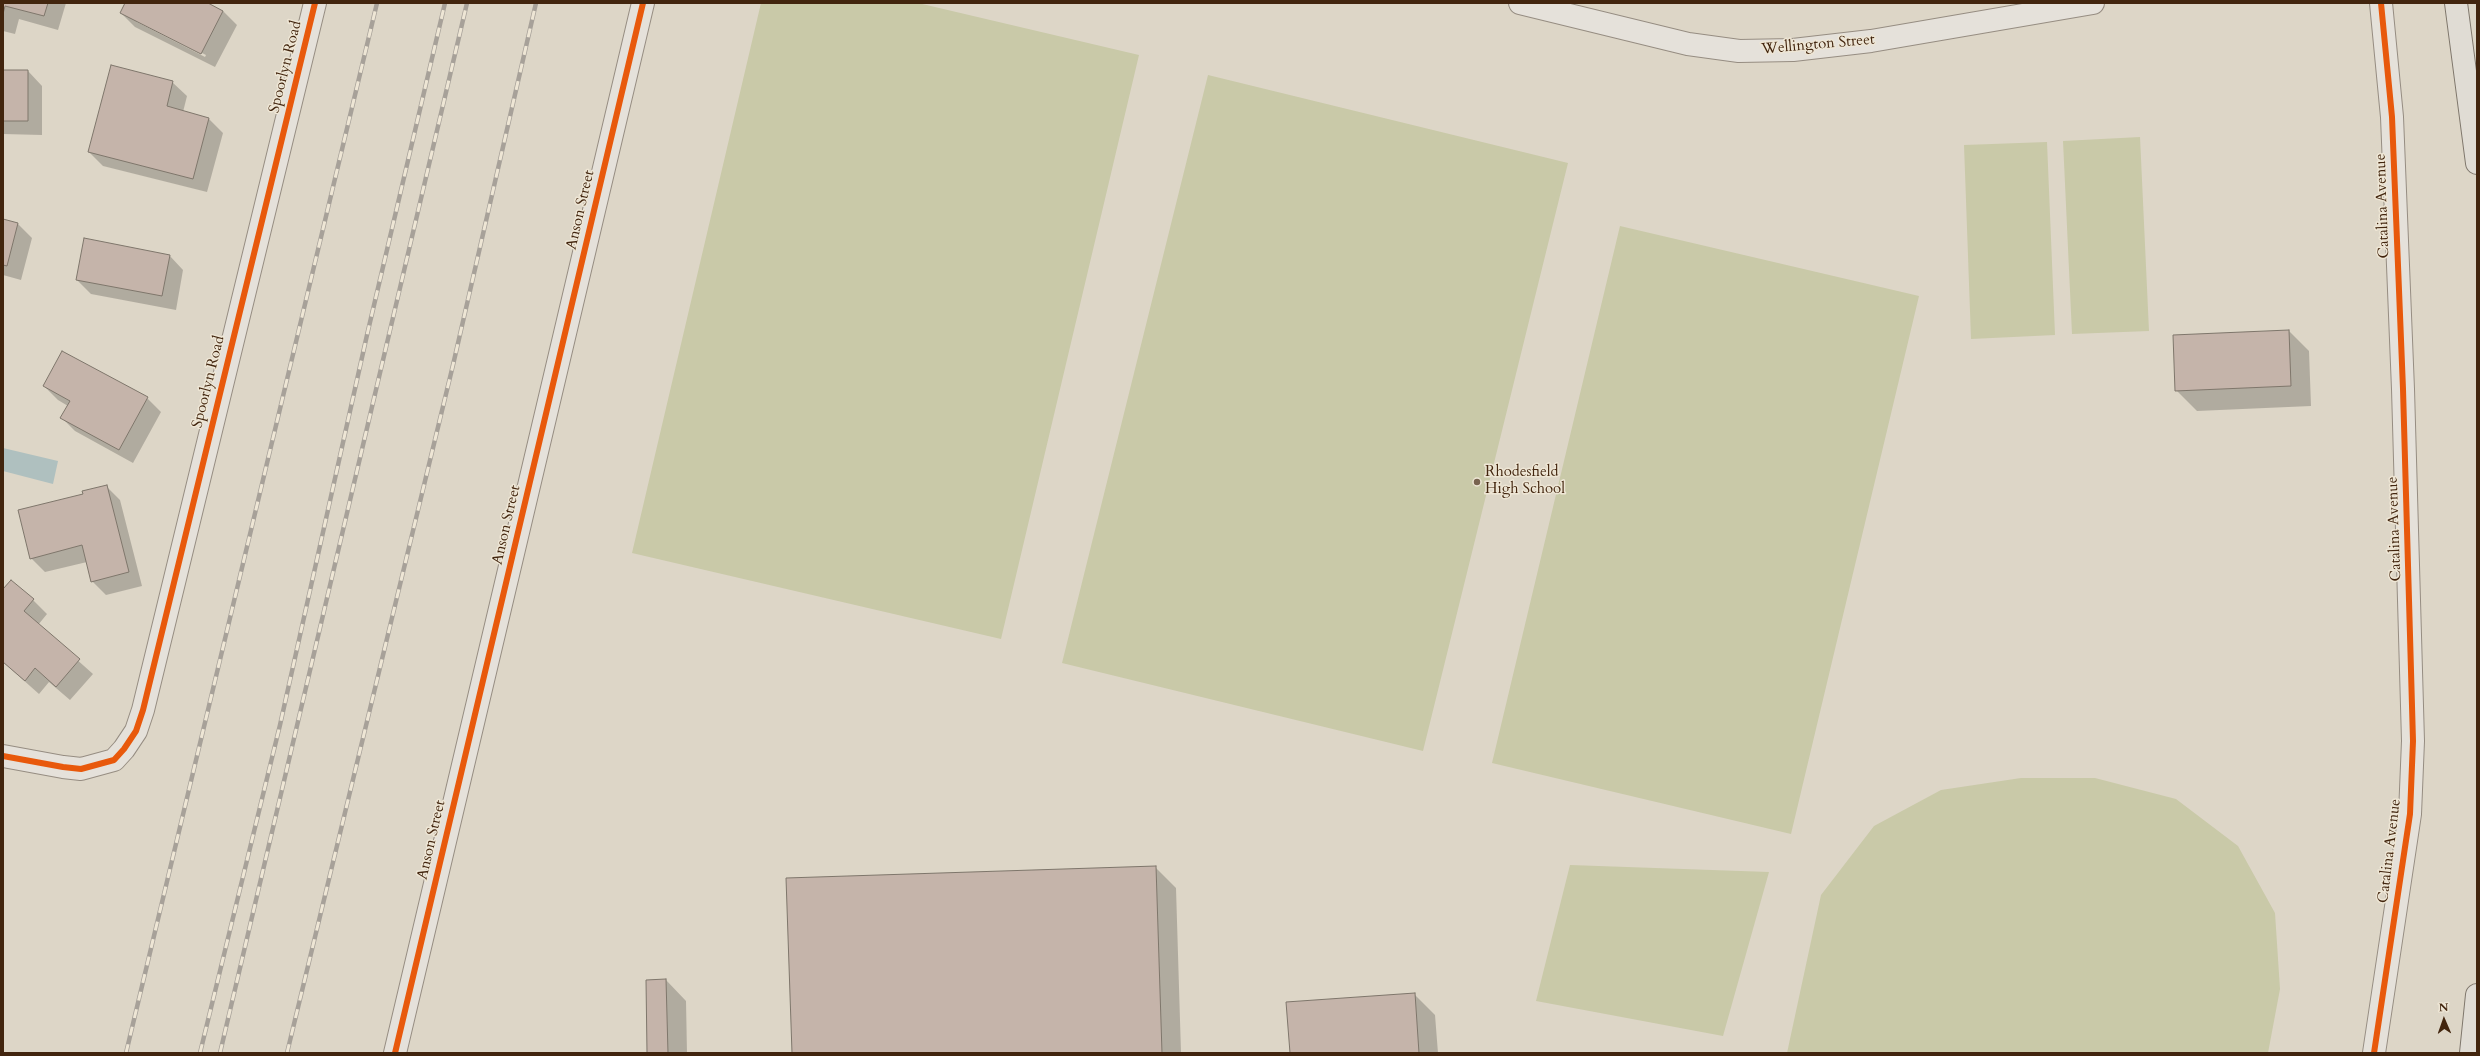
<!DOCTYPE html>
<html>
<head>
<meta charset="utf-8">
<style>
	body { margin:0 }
	#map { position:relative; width:2480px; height:1056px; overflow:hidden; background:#ddd6c7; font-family:Cardo,serif }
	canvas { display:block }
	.frame { position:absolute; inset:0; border:4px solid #42250e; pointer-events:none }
	.north { position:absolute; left:2424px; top:1000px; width:40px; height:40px; -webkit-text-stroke:3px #eee6d5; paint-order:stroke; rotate:358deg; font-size:11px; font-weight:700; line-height:16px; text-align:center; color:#42250e }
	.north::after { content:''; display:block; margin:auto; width:14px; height:18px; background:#42250e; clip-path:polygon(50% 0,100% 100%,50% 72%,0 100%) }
</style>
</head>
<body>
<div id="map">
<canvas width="2480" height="1056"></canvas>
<div class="frame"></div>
<div class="north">N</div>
</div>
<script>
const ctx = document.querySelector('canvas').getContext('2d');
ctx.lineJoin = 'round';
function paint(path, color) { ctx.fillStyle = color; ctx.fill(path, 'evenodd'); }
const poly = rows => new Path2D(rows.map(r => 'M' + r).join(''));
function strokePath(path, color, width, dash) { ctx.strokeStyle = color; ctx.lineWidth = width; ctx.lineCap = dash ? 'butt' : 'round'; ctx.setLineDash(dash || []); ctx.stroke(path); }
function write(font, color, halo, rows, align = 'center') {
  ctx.font = font + ' Cardo,serif'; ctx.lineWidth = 3; ctx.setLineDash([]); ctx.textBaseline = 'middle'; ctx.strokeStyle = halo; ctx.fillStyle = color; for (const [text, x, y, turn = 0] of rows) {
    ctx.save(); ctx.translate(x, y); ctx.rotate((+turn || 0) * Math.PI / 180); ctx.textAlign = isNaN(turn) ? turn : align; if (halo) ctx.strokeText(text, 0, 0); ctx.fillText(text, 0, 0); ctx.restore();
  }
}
const green = poly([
	[761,3,918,3,1139,55,1001,639,632,553],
	[1208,75,1568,163,1423,751,1062,663],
	[2140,137,2149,331,2072,334,2063,141],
	[2047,142,2055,335,1971,339,1964,145],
	[1620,226,1919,296,1791,834,1492,763],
	[2021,778,2095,778,2176,799,2238,846,2275,913,2280,989,2268,1053,1787,1053,1821,895,1874,826,1941,790],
	[1570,865,1769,872,1723,1036,1536,1001]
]);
const water = poly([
	[3,448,58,461,53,484,3,471]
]);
const shadow = poly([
	[3,3,66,3,58,30,19,19,15,34,3,31],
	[126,3,206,3,223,11,237,25,215,67,135,27,121,13],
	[137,20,206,55,205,57,137,22],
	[3,71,28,71,42,86,42,135,3,134],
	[172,82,187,96,183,112,209,119,223,133,207,192,103,166,89,152],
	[3,220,18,224,32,238,21,280,3,275],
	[169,255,183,270,176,310,91,294,77,280],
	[2289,331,2309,351,2311,406,2197,411,2176,390],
	[44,386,147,398,161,412,133,463,75,431,61,417,68,406,58,400],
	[106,486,120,500,142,586,106,595,92,581,87,562,45,572,31,558,84,494],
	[3,591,33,600,47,614,38,625,93,674,70,700,49,682,39,694,3,662],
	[1156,868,1176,888,1181,1053,793,1053],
	[666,980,686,1001,687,1053,648,1053],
	[1414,994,1435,1015,1438,1053,1291,1053]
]);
const building = poly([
	[3,3,48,3,44,16,5,6,3,14,3,3],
	[125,3,208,3,223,11,201,54,120,13,125,3],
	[111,65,173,81,167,106,209,118,193,179,88,152,111,65],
	[3,70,28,70,28,121,3,121,3,70],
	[3,219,18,223,7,266,3,265,3,219],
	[84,238,170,255,162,296,76,280,84,238],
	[2289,330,2291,386,2175,391,2173,335,2289,330],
	[62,351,148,397,119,450,60,418,70,401,43,386,62,351],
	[107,485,129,572,91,582,82,545,30,559,18,510,83,494,82,491,107,485],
	[11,580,34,599,24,611,80,659,56,687,35,668,25,681,3,662,3,589,11,580],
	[1156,866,1162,1053,792,1053,786,878,1156,866],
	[666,979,668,1053,647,1053,646,980,666,979],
	[1415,993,1419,1053,1290,1053,1286,1002,1415,993]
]);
const minor = poly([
	[1520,3,1688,44,1739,51,1793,50,1871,41,2093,3],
	[3,756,63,767,81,769,114,760,124,749,136,731,143,710,315,3],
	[395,1053,643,3],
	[2374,1053,2410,814,2413,741,2403,389,2392,117,2381,3]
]);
const primary = poly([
	[2456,3,2477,163],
	[2471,1053,2477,995]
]);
const rail = poly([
	[126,1053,377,3],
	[200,1053,280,725,367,335,445,3],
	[220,1053,467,3],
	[287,1053,453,365,536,3]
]);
const cycleway = poly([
	[3,756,63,767,81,769,114,760,124,749,136,731,143,710,315,3],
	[395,1053,643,3],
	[2374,1053,2410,814,2413,741,2403,389,2392,117,2381,3]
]);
const markers = [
	[1477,482,4,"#78634f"]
];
const streetNames = [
	["Wellington Street",1818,45,-5],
	["Spoorlyn Road",286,67,-76],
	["Catalina Avenue",2383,206,-92],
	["Anson Street",581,210,-77],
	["Spoorlyn Road",209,382,-76],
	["Anson Street",507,525,-77],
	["Catalina Avenue",2395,529,-92],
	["Anson Street",432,840,-77],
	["Catalina Avenue",2390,851,-83]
];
const poiNames = [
	["Rhodesfield",1485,473],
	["High School",1485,490]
];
paint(green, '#c9c9a8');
paint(water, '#afc0bf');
paint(shadow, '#0003');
paint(building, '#c5b4aa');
strokePath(building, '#7e766b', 1);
strokePath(minor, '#968d82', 24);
strokePath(primary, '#7e766b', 24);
strokePath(minor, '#e5e1da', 22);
strokePath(primary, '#e0dcd4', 22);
strokePath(rail, '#a7a199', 4.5);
strokePath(rail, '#eee6d5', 3, [9]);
strokePath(cycleway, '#e8590c', 6);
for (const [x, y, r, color] of markers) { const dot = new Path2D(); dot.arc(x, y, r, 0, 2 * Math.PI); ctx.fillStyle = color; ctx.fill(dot); strokePath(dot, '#eee6d5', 1.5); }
write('15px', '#42250e', '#eee6d5', streetNames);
write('15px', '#42250e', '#eee6d5', poiNames, 'left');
</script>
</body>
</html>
